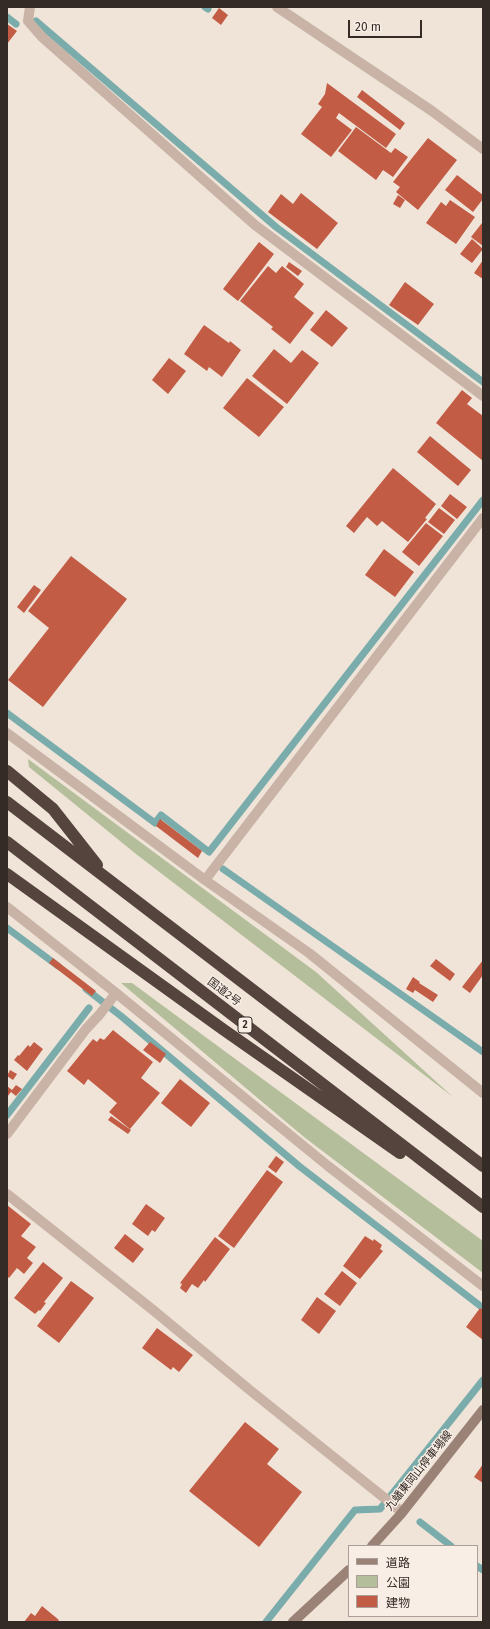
<!DOCTYPE html>
<html>
<head>
<meta charset="utf-8">
<style>
	body { margin:0 }
	#map { position:relative; width:490px; height:1629px; overflow:hidden; background:#f0e4d9; font-family:"Fira Sans","Noto Sans JP",sans-serif }
	canvas { display:block }
	.frame { position:absolute; inset:0; border:8px solid #342a26; pointer-events:none }
	.legend { position:absolute; left:348px; top:1545px; width:130px; height:72px; box-sizing:border-box; background:#f8eee5; border:1px solid #aaa099; margin:0; padding:5px 7px; list-style:none; font-size:12px; color:#342a26 }
	.legend li { display:flex; align-items:center; gap:8px; height:20px }
	.legend b { width:20px; border:1px solid #aaa099 }
	.scale { position:absolute; left:348px; top:20px; width:74px; height:18px; box-sizing:border-box; border:2px solid #342a26; border-top:0; padding-left:5px; font-size:12px; line-height:14px; white-space:nowrap; color:#342a26; -webkit-text-stroke:3px #f8eee5; paint-order:stroke }
</style>
</head>
<body>
<div id="map">
<canvas width="490" height="1629"></canvas>
<div class="frame"></div>
<ul class="legend">
<li><b style="height:5px;background:#9b8277"></b>道路</li>
<li><b style="height:11px;background:#b4be9a"></b>公園</li>
<li><b style="height:11px;background:#c25c45"></b>建物</li>
</ul>
<div class="scale">20 m</div>
</div>
<script>
const ctx = document.querySelector('canvas').getContext('2d');
ctx.lineJoin = 'round';
function paint(path, color) { ctx.fillStyle = color; ctx.fill(path, 'evenodd'); }
const poly = rows => new Path2D(rows.map(r => 'M' + r).join(''));
function strokePath(path, color, width, dash) { ctx.strokeStyle = color; ctx.lineWidth = width; ctx.lineCap = dash ? 'butt' : 'round'; ctx.setLineDash(dash || []); ctx.stroke(path); }
function write(font, color, halo, rows, align = 'center') {
  ctx.font = font + ' "Fira Sans","Noto Sans JP",sans-serif'; ctx.lineWidth = 3; ctx.setLineDash([]); ctx.textBaseline = 'middle'; ctx.strokeStyle = halo; ctx.fillStyle = color; for (const [text, x, y, turn = 0] of rows) {
    ctx.save(); ctx.translate(x, y); ctx.rotate((+turn || 0) * Math.PI / 180); ctx.textAlign = isNaN(turn) ? turn : align; if (halo) ctx.strokeText(text, 0, 0); ctx.fillText(text, 0, 0); ctx.restore();
  }
}
const green = poly([
	[28,759,316,972,453,1097,136,854,29,767],
	[121,983,132,983,483,1241,483,1273,304,1137]
]);
const stream = poly([
	[205,7,208,9],
	[7,17,16,24],
	[36,21,276,227,483,382],
	[7,713,155,823,161,815,209,852,483,500],
	[223,869,483,1052],
	[7,928,58,966],
	[86,989,121,1016,299,1166,483,1308],
	[7,1115,89,1008],
	[420,1522,451,1546],
	[477,1566,483,1570],
	[266,1622,355,1510,380,1509,483,1380]
]);
const building = poly([
	[219,8,228,15,221,25,212,18],
	[7,24,17,31,7,44],
	[327,83,396,134,386,148,339,113,336,118,352,130,331,157,301,134,322,107,318,104,325,94],
	[362,90,405,123,400,130,357,97],
	[356,127,391,153,395,148,408,157,393,177,383,170,376,180,338,151],
	[428,138,457,160,418,210,396,192,400,187,393,182],
	[457,175,483,195,483,199,473,212,445,190],
	[301,193,338,223,317,249,268,212,281,194,293,204],
	[398,195,405,200,400,208,393,204],
	[450,200,475,217,456,244,426,223,441,202,446,206],
	[482,223,483,223,483,246,471,237],
	[472,239,483,249,472,263,460,254],
	[259,242,274,254,238,301,223,289],
	[483,260,483,279,474,273],
	[289,262,302,271,298,276,286,267],
	[268,266,276,273,282,266,304,284,294,297,314,313,290,344,271,329,273,327,240,301],
	[405,282,434,304,418,325,389,305],
	[326,310,348,328,332,347,310,330],
	[204,325,229,343,230,341,241,350,222,377,209,367,207,371,184,354],
	[274,349,291,363,302,350,319,363,287,404,252,376],
	[169,358,186,371,168,394,152,380],
	[247,378,284,407,259,437,223,408],
	[462,390,472,398,467,404,483,416,483,461,436,423],
	[430,436,471,470,458,486,417,452],
	[393,468,436,504,425,518,427,519,408,542,382,521,377,526,367,517,354,533,346,526],
	[450,494,467,507,457,519,441,506],
	[439,508,455,520,444,534,428,522],
	[426,523,443,536,419,566,402,552],
	[384,549,414,572,395,597,365,575],
	[71,556,127,599,43,707,8,680,49,628,28,611],
	[34,585,41,590,24,613,17,607],
	[160,819,202,851,198,858,156,826],
	[53,958,96,991,92,996,49,963],
	[436,959,455,974,450,981,430,966],
	[483,960,483,975,470,993,462,987],
	[413,977,420,982,419,983,438,995,433,1002,415,990,413,993,406,989],
	[113,1030,153,1062,141,1078,160,1093,130,1129,109,1112,117,1103,88,1079,84,1085,67,1071,93,1039,97,1042,100,1038,104,1040],
	[34,1042,43,1049,27,1071,14,1060,18,1055,19,1056,28,1045,30,1047],
	[150,1042,166,1054,160,1063,143,1050],
	[10,1070,17,1074,13,1080,7,1076],
	[180,1079,210,1103,191,1127,161,1103],
	[16,1085,22,1089,16,1096,11,1092,7,1097,7,1086,12,1090],
	[111,1116,131,1130,128,1134,108,1120],
	[276,1156,284,1162,276,1173,268,1167],
	[267,1170,283,1182,234,1248,218,1236],
	[146,1204,165,1218,155,1232,152,1230,148,1236,132,1224],
	[7,1205,31,1224,21,1236,36,1247,27,1258,33,1263,24,1274,17,1268,9,1278,7,1276],
	[125,1234,144,1249,133,1263,114,1248],
	[365,1236,373,1241,374,1239,382,1245,380,1249,383,1251,360,1279,343,1266],
	[215,1237,230,1249,205,1282,204,1280,198,1288,192,1284,186,1293,180,1288,182,1284,180,1283],
	[43,1262,63,1278,44,1302,46,1303,40,1311,39,1310,35,1314,14,1298],
	[342,1271,357,1283,340,1306,324,1294],
	[71,1281,94,1298,59,1343,37,1326],
	[317,1297,336,1311,319,1334,301,1320],
	[480,1308,483,1310,483,1340,466,1327],
	[157,1328,193,1355,179,1372,173,1367,171,1370,142,1348],
	[245,1422,279,1449,267,1464,302,1492,259,1547,189,1491],
	[483,1464,483,1483,474,1477],
	[42,1606,59,1620,57,1622,24,1622,31,1613,35,1616]
]);
const street = poly([
	[30,7,28,21,42,37,255,225,483,396],
	[277,7,432,111,483,149],
	[7,733,205,880,309,953,483,1093],
	[205,880,483,518],
	[7,907,116,993,328,1166,483,1286],
	[7,1134,86,1029,100,1014,116,993],
	[7,1194,153,1310,251,1391,402,1512]
]);
const secondary = poly([
	[372,1546,401,1514,483,1410],
	[293,1622,349,1570]
]);
const highway = poly([
	[7,771,53,809,97,865],
	[7,802,483,1166],
	[7,842,483,1207],
	[7,874,224,1030,400,1153]
]);
const shields = [
	[245,1025,14]
];
const shieldNames = [
	["2",245,1025]
];
const streetNames = [
	["国道2号",224,992,37],
	["九蟠東岡山停車場線",419,1471,-51]
];
paint(green, '#b4be9a');
strokePath(stream, '#79acab', 7);
paint(building, '#c25c45');
strokePath(street, '#c8b3a6', 10);
strokePath(secondary, '#9b8277', 10);
strokePath(highway, '#55433e', 12);
for (const [x, y, w] of shields) { const box = new Path2D(); box.roundRect(x - w / 2, y - 8, w, 16, 3); ctx.fillStyle = '#f8eee5'; ctx.fill(box); strokePath(box, '#342a26', 1); }
write('bold 10px', '#342a26', null, shieldNames);
write('11px', '#342a26', '#f8eee5', streetNames);
</script>
</body>
</html>
